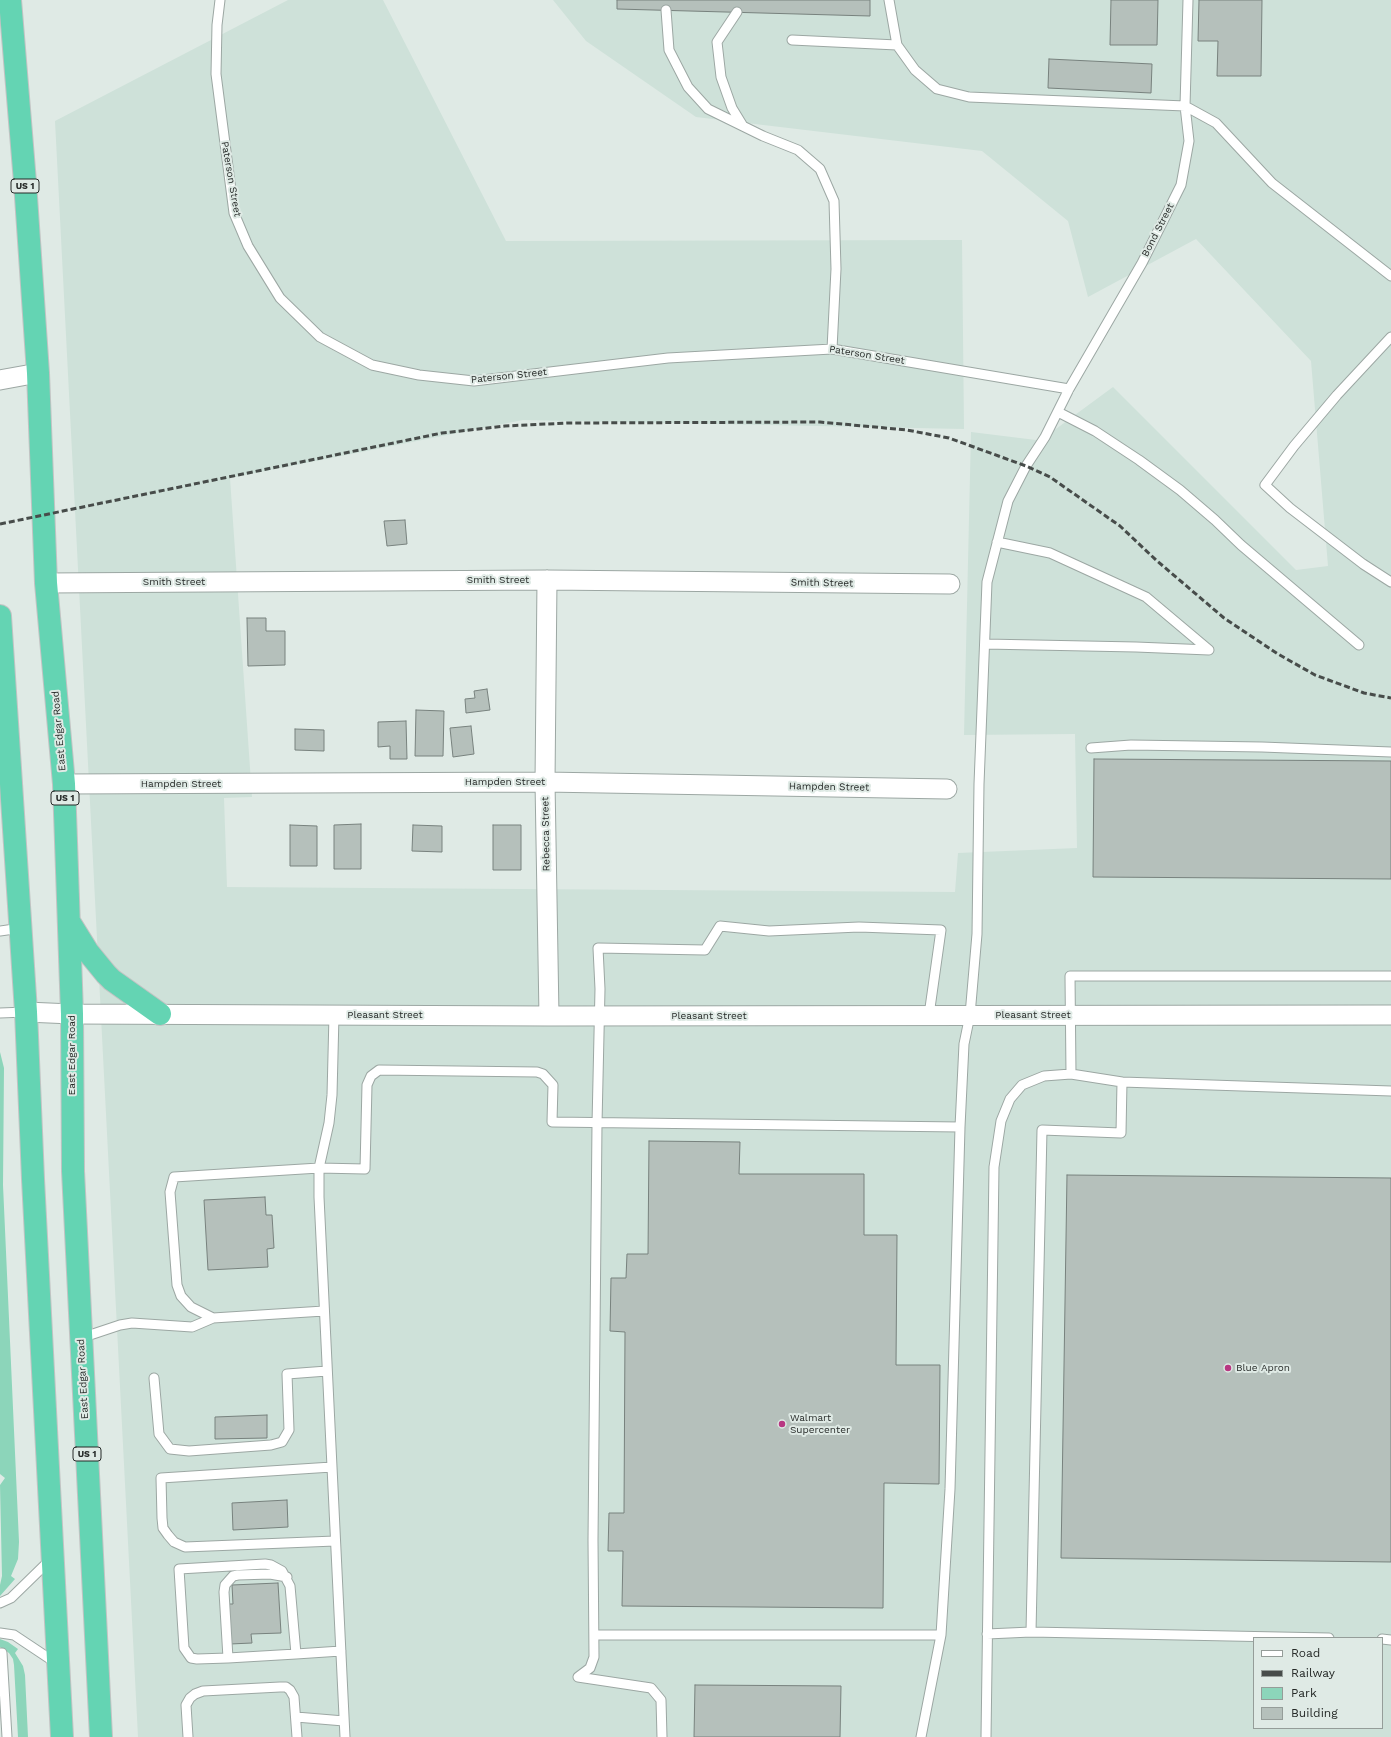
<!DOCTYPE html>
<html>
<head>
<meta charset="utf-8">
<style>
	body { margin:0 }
	#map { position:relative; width:1391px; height:1737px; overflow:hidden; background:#dfeae5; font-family:"Work Sans",sans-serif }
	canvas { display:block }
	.legend { position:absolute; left:1253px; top:1637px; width:130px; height:92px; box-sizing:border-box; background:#dfeae5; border:1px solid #959d99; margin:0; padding:5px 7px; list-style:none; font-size:12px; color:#262a28 }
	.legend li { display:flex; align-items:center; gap:8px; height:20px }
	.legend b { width:20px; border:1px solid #959d99 }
</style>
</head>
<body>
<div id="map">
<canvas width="1391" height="1737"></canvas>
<ul class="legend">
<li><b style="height:5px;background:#fff"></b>Road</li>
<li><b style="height:5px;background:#474c4a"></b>Railway</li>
<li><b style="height:11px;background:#8cd5ba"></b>Park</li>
<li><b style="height:11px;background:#b5c0bb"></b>Building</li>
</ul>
</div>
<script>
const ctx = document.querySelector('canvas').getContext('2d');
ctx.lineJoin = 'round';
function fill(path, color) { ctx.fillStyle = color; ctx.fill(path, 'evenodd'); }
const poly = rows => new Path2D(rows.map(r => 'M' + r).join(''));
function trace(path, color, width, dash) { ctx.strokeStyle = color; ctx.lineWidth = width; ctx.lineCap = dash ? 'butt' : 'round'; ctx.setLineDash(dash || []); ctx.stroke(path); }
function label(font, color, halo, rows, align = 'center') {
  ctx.font = font + ' "Work Sans",sans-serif'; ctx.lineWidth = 4; ctx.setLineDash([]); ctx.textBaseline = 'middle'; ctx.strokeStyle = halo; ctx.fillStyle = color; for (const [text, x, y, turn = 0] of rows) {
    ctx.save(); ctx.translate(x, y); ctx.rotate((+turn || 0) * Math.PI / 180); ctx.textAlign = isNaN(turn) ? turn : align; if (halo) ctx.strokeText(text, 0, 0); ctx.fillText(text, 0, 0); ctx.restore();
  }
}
fill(poly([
	[288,0,383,0,506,241,962,240,964,429,523,420,230,478,252,797,224,798,227,887,955,892,958,853,1077,848,1075,734,964,735,971,432,1036,440,1045,437,1113,387,1296,570,1328,566,1311,361,1196,239,1088,297,1068,221,982,151,696,117,586,41,553,0,1391,0,1391,1737,138,1737,55,121],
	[1254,1638,1382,1638,1382,1728,1254,1728]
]), '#cee1d9');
fill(poly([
	[0,1052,4,1068,3,1185,19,1542,18,1559,11,1576,15,1579,0,1596,0,1585,2,1576,0,1485,5,1478,0,1474],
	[0,1639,8,1642,18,1649,15,1653,23,1666,25,1675,28,1737,18,1737,14,1665,13,1659,9,1653,0,1647]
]), '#8cd5ba');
const building = poly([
	[617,0,870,0,870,16,617,9,617,0],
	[1111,0,1158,0,1157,45,1110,45,1111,0],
	[1199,0,1262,0,1261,76,1217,76,1218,41,1198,41,1199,0],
	[1049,59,1152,64,1151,93,1048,88,1049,59],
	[405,520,407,544,387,546,384,521,405,520],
	[247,618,266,618,266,631,285,631,285,665,248,666,247,618],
	[487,689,490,710,466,713,465,699,475,698,474,691,487,689],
	[416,710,444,711,443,756,415,756,416,710],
	[406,721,407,759,390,759,390,746,378,747,378,722,406,721],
	[471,726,474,754,453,757,450,728,471,726],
	[295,729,324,730,324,751,295,750,295,729],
	[1094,759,1391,761,1391,879,1093,877,1094,759],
	[361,824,361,869,334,869,334,825,361,824],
	[290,825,317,826,317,866,290,866,290,825],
	[413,825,442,826,442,852,412,851,413,825],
	[493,825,521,825,521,870,493,870,493,825],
	[649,1141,740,1142,739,1174,864,1174,864,1235,897,1235,896,1365,940,1365,939,1484,884,1483,883,1608,622,1606,623,1551,608,1551,609,1513,624,1513,625,1332,610,1331,611,1278,626,1278,627,1254,648,1254,649,1141],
	[1067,1175,1391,1178,1391,1562,1061,1558,1067,1175],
	[265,1197,266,1215,272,1215,274,1248,267,1249,268,1267,208,1270,204,1200,265,1197],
	[267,1415,267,1438,215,1439,215,1417,267,1415],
	[287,1500,288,1527,233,1530,232,1503,287,1500],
	[278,1583,281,1633,251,1634,252,1643,230,1644,229,1604,233,1604,232,1585,278,1583],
	[695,1685,841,1686,840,1737,694,1737,695,1685]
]);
fill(building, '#b5c0bb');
trace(building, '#78827e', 1);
const service = poly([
	[220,0,217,25,216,74,234,213,248,246,280,298,320,337,372,365,419,375,474,381,668,358,832,349,1069,389],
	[889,0,897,45,915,70,937,89,969,97,1185,106,1216,123,1272,183,1391,276],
	[666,10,669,50,688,87,708,109,763,136,798,150,820,169,834,201,836,269,832,349],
	[737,12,717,42,721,77,732,108,743,126],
	[792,40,897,45],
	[1391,337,1337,395,1294,446,1265,485,1290,508,1363,564,1391,582],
	[1058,412,1095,431,1139,460,1180,490,1215,520,1241,545,1359,645],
	[985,644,1136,647,1209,650,1146,597,1050,553,997,542],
	[1091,748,1131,745,1262,747,1391,752],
	[0,931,21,928],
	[0,1013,26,1012],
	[334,1015,332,1095,329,1123,319,1168,319,1197,345,1737],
	[1122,1082,1071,1074,1070,976,1391,976],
	[213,1318,191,1307,181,1296,177,1285,170,1192,174,1177,319,1168,365,1169,367,1085,371,1076,379,1070,537,1072,543,1074,553,1085,552,1122,960,1127,964,1044,970,1015,977,934,979,784,987,582,1008,501,1026,466,1045,437,1069,389,1142,263,1181,185,1189,141,1185,106,1188,0],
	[81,1338,120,1325,132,1323,192,1327,213,1318,324,1311],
	[154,1378,159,1434,170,1449,189,1451,271,1445,282,1442,289,1430,287,1374,327,1371],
	[332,1467,161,1478,162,1518,163,1528,168,1535,174,1542,185,1547,335,1541],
	[0,1603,11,1598,50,1560],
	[0,1633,14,1635,56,1663],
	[987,1634,1031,1632],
	[594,1635,941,1635],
	[1329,1638,1031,1632,1042,1130,1121,1133,1122,1082,1391,1091],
	[1382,1639,1391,1640],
	[0,1653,2,1653,7,1737],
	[296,1654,290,1586,282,1571,271,1565,265,1564,179,1569,184,1648,191,1658,197,1659,228,1658,296,1654,341,1651],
	[228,1658,224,1592,225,1585,233,1576,238,1575,270,1574,287,1577],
	[578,1677,590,1668,594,1657,593,1540,597,1124,600,989,598,948,705,950,720,926,769,931,859,927,941,930,929,1015],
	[578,1677,651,1688,661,1700,662,1737],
	[296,1717,344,1721],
	[188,1737,186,1705,190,1698,195,1694,203,1691,280,1687,286,1687,290,1690,294,1697,297,1737],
	[921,1737,941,1635,950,1489,960,1127],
	[986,1737,994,1167,1001,1121,1010,1099,1022,1085,1044,1076,1071,1074]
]);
const minor = poly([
	[0,380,38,373],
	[547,580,545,782,549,1016],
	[46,583,547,580,950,584],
	[64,784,545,782,947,789],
	[26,1012,72,1014,549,1016,1391,1015]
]);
const trunk = poly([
	[10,0,25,182,38,373,46,583,64,784,72,1014,73,1171,101,1737],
	[0,616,26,1012,33,1179,62,1737],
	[70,923,88,952,106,974,112,980,160,1014]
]);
trace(service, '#9ca7a3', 11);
trace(minor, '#9ca7a3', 21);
trace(trunk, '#c2c3c3', 24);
trace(service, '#fff', 9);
trace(minor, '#fff', 19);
trace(trunk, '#64d4b3', 22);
trace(poly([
	[0,524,442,433,505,426,568,423,820,422,907,430,949,438,1026,466,1050,477,1120,526,1156,560,1224,618,1278,654,1315,675,1364,693,1391,698]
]), '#474c4a', 3, [6, 3]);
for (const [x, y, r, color] of [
	[1228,1368,4,"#b83782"],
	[782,1424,4,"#b83782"]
]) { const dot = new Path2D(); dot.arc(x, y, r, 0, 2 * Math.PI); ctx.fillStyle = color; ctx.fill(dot); trace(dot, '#dfeae5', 1.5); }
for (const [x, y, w] of [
	[25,186,28],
	[65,798,28],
	[87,1454,28]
]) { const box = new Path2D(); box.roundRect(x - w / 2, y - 7, w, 14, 3); ctx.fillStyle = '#dfeae5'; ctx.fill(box); trace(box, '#262a28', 1); }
label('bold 9px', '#262a28', null, [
	["US 1",25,186],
	["US 1",65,798],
	["US 1",87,1454]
]);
label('10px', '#262a28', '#dfeae5', [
	["Paterson Street",231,179,80],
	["Bond Street",1158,230,-63],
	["Paterson Street",867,355,9],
	["Paterson Street",509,376,-6],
	["Smith Street",498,580],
	["Smith Street",174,582],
	["Smith Street",822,583,1],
	["East Edgar Road",59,731,-95],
	["Hampden Street",505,782],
	["Hampden Street",181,784],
	["Hampden Street",829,787,1],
	["Rebecca Street",546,834,-91],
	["Pleasant Street",385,1015],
	["Pleasant Street",1033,1015],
	["Pleasant Street",709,1016],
	["East Edgar Road",72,1055,-90],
	["East Edgar Road",83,1379,-93]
]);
label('10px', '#262a28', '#dfeae5', [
	["Blue Apron",1236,1368],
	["Walmart",790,1418],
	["Supercenter",790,1430]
], 'left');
</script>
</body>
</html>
